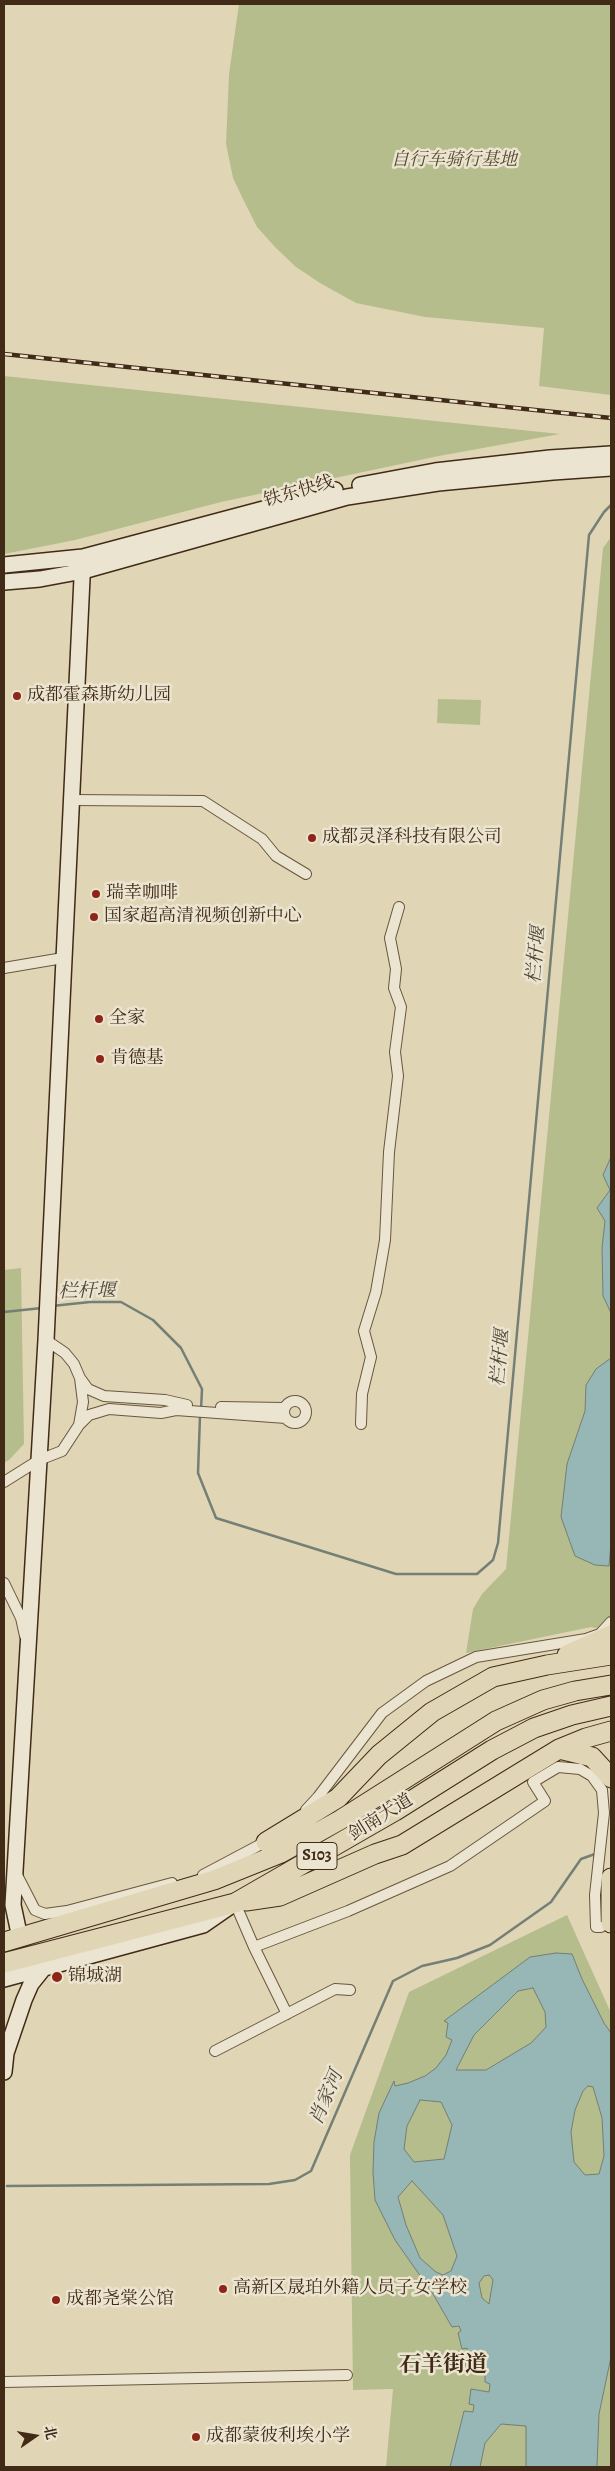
<!DOCTYPE html>
<html>
<head>
<meta charset="utf-8">
<style>
	body { margin:0 }
	#map { position:relative; width:615px; height:2471px; overflow:hidden; background:#e0d6b6; font-family:Alegreya,"Noto Serif SC",serif }
	canvas { display:block }
	.frame { position:absolute; inset:0; border:5px solid #412b16; pointer-events:none }
	.north { position:absolute; left:10px; top:2411px; width:50px; height:50px; -webkit-text-stroke:4px #ebe4d0; paint-order:stroke; rotate:77deg; font-size:14px; font-weight:700; line-height:20px; text-align:center; color:#412b16 }
	.north::after { content:''; display:block; margin:auto; width:18px; height:22px; background:#412b16; clip-path:polygon(50% 0,100% 100%,50% 72%,0 100%) }
</style>
</head>
<body>
<div id="map">
<canvas width="615" height="2471"></canvas>
<div class="frame"></div>
<div class="north">北</div>
</div>
<script>
const ctx = document.querySelector('canvas').getContext('2d');
ctx.lineJoin = 'round';
function fill(path, color) { ctx.fillStyle = color; ctx.fill(path, 'evenodd'); }
const poly = rows => new Path2D(rows.map(r => 'M' + r).join(''));
function trace(path, color, width, dash) { ctx.strokeStyle = color; ctx.lineWidth = width; ctx.lineCap = dash ? 'butt' : 'round'; ctx.setLineDash(dash || []); ctx.stroke(path); }
function label(font, color, halo, rows, align = 'center') {
  ctx.font = font + ' Alegreya,"Noto Serif SC",serif'; ctx.lineWidth = 5; ctx.setLineDash([]); ctx.textBaseline = 'middle'; ctx.strokeStyle = halo; ctx.fillStyle = color; for (const [text, x, y, turn = 0] of rows) {
    ctx.save(); ctx.translate(x, y); ctx.rotate((+turn || 0) * Math.PI / 180); ctx.textAlign = isNaN(turn) ? turn : align; if (halo) ctx.strokeText(text, 0, 0); ctx.fillText(text, 0, 0); ctx.restore();
  }
}
fill(poly([
	[239,4,611,4,611,395,539,386,544,328,425,317,356,303,320,283,296,267,276,248,257,227,244,201,233,178,226,144,229,74],
	[4,376,560,434,439,456,221,502,75,540,4,554],
	[611,537,611,1631,591,1627,466,1653,473,1609,482,1594,506,1569,603,548],
	[438,699,481,700,480,725,437,723],
	[21,1268,24,1444,9,1460,4,1463,4,1270],
	[567,1915,611,2013,611,2467,386,2467,393,2389,353,2390,350,2155,409,1992]
]), '#b5bd8c');
const water = poly([
	[611,1157,610,1213,611,1313,603,1296,602,1248,605,1221,597,1208,610,1190,603,1175,611,1157],
	[611,1358,611,1543,609,1566,595,1565,575,1556,561,1517,567,1464,585,1411,586,1385,596,1369,611,1358],
	[556,1953,572,1954,582,1979,604,2023,611,2033,611,2357,599,2414,597,2467,526,2467,526,2426,501,2424,485,2443,480,2467,450,2467,464,2411,473,2412,474,2405,469,2404,471,2389,489,2392,490,2384,485,2382,485,2371,467,2369,463,2354,467,2354,467,2348,462,2349,458,2333,461,2331,459,2326,452,2327,433,2294,395,2240,375,2200,373,2172,374,2142,379,2113,394,2081,395,2086,408,2083,425,2076,436,2068,446,2055,452,2040,446,2037,448,2023,444,2021,530,1957,556,1953],
	[533,1988,545,2012,546,2027,531,2043,486,2070,456,2070,474,2035,518,1991,533,1988],
	[588,2086,593,2087,602,2118,604,2156,599,2174,585,2175,574,2162,571,2132,575,2110,583,2091,588,2086],
	[420,2100,441,2102,452,2125,444,2159,414,2162,404,2149,407,2126,420,2100],
	[412,2181,443,2215,457,2256,451,2271,443,2275,436,2272,420,2258,406,2225,398,2197,412,2181],
	[489,2275,493,2280,489,2304,482,2298,479,2283,484,2276,489,2275]
]);
fill(water, '#96b7b5');
trace(water, '#747f75', 1);
trace(poly([
	[52,1306,90,1302,121,1302,153,1320,181,1348,202,1389,201,1410],
	[4,1312,42,1308],
	[200,1416,198,1473,216,1518,396,1574,477,1574,493,1560,498,1543,589,535,604,512,611,505],
	[7,2186,269,2184,295,2180,311,2171,393,1981,422,1966,457,1958,490,1945,551,1902,581,1859,595,1854]
]), '#747f75', 2.5);
const street = poly([
	[71,800,203,801,262,839,276,856,306,874],
	[4,968,63,958],
	[80,1378,88,1389,104,1396,165,1400,187,1405],
	'284 1412a11 11 0 1 1 22 0a11 11 0 1 1-22 0Z',
	[221,1407,285,1408],
	[361,1424,362,1394,371,1357,364,1331,376,1292,385,1240,389,1152,398,1076,395,1052,401,1007,394,988,396,969,390,938,399,907],
	[79,1425,89,1415,109,1409,161,1413,176,1410,286,1418],
	[4,1482,39,1460,62,1451,79,1425,83,1402,80,1378,74,1364,65,1353,46,1340],
	[4,1583,21,1618,25,1636],
	[306,1810,318,1797,382,1713,426,1681,476,1657,586,1639,600,1634,611,1622],
	[16,1873,35,1910,45,1914,67,1911,172,1883],
	[203,1875,269,1840],
	[235,1903,254,1947,287,2014],
	[254,1947,348,1911,450,1866,545,1801,533,1782,558,1767,580,1769,592,1776,602,1790,604,1813,595,1895,596,1927,601,1927],
	[215,2051,335,1989,350,1990],
	[4,2382,347,2375]
]);
const secondary = poly([
	[360,485,435,471,550,458,611,454],
	[4,565,83,557,335,490],
	[4,582,40,579,83,571,347,497,438,483,553,472,611,468],
	[20,1938,13,1905,46,1340,83,557],
	[4,1979,203,1925,229,1907],
	[4,2072,6,2053,24,2000,31,1984,43,1969]
]);
const highway = poly([
	[567,1655,611,1635],
	[559,1749,592,1757,611,1778],
	[266,1842,338,1798,379,1755,432,1712,493,1677,547,1665,611,1655],
	[611,1878,611,1923],
	[246,1901,280,1896,375,1854,402,1845,559,1749,586,1738,611,1731],
	[4,1942,214,1880,281,1853,340,1820,496,1721,543,1700,575,1691,611,1685],
	[4,1963,235,1903,395,1811,492,1750,534,1728,572,1715,611,1706]
]);
trace(street, '#69563e', 12);
trace(secondary, '#412b16', 18);
trace(highway, '#412b16', 21);
trace(street, '#ebe4d0', 10);
trace(secondary, '#ebe4d0', 15);
trace(highway, '#e0d6b6', 19);
const rail = poly([
	[4,354,611,418]
]);
trace(rail, '#412b16', 4.5);
trace(rail, '#ebe4d0', 2.5, [8]);
for (const [x, y, r, color] of [
	[17,696,5,"#8f2418"],
	[312,838,5,"#8f2418"],
	[96,894,5,"#8f2418"],
	[94,917,5,"#8f2418"],
	[99,1019,5,"#8f2418"],
	[100,1059,5,"#8f2418"],
	[57,1977,6,"#8f2418"],
	[223,2289,5,"#8f2418"],
	[56,2300,5,"#8f2418"],
	[196,2437,5,"#8f2418"]
]) { const dot = new Path2D(); dot.arc(x, y, r, 0, 2 * Math.PI); ctx.fillStyle = color; ctx.fill(dot); trace(dot, '#ebe4d0', 2); }
for (const [x, y, w] of [
	[317,1856,40]
]) { const box = new Path2D(); box.roundRect(x - w / 2, y - 13.5, w, 27, 4); ctx.fillStyle = '#ebe4d0'; ctx.fill(box); trace(box, '#412b16', 1); }
label('bold 16px', '#412b16', null, [
	["S103",317,1856]
]);
label('italic 18px', '#58482e', '#ebe4d0', [
	["自行车骑行基地",454,161]
]);
label('18px', '#412b16', '#ebe4d0', [
	["铁东快线",299,492,-16],
	["剑南大道",381,1818,-32]
]);
label('18px', '#412b16', '#ebe4d0', [
	["成都霍森斯幼儿园",27,696],
	["成都灵泽科技有限公司",322,838],
	["瑞幸咖啡",106,894],
	["国家超高清视频创新中心",104,917],
	["全家",109,1019],
	["肯德基",110,1059],
	["锦城湖",68,1977],
	["高新区晟珀外籍人员子女学校",233,2289],
	["成都尧棠公馆",66,2300],
	["成都蒙彼利埃小学",206,2437]
], 'left');
label('italic 19px', '#524736', '#ebe4d0', [
	["栏杆堰",537,955,-85],
	["栏杆堰",87,1292,-1],
	["栏杆堰",501,1358,-85],
	["肖家河",327,2098,-67]
]);
label('bold 22px', '#412b16', '#ebe4d0', [
	["石羊街道",443,2366]
]);
</script>
</body>
</html>
